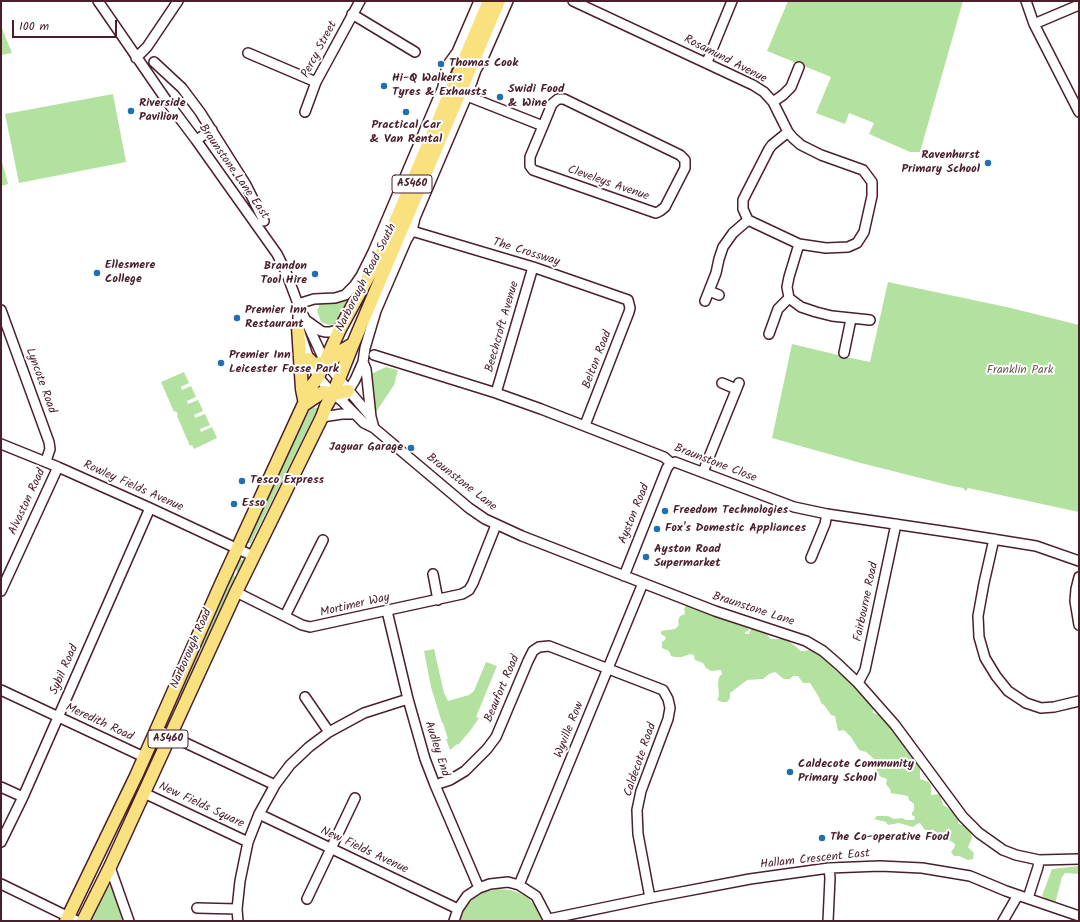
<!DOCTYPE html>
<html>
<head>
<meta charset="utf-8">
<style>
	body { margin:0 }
	#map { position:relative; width:1080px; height:922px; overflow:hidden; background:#fff; font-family:Kalam,sans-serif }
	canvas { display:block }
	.frame { position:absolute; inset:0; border:2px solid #4a1f2b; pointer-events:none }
	.scale { position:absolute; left:12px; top:20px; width:105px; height:18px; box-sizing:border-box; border:2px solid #4a1f2b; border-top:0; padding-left:5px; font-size:12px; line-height:14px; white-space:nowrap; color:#4a1f2b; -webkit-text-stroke:3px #fff; paint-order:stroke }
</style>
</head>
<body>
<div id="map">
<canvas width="1080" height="922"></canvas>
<div class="frame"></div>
<div class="scale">100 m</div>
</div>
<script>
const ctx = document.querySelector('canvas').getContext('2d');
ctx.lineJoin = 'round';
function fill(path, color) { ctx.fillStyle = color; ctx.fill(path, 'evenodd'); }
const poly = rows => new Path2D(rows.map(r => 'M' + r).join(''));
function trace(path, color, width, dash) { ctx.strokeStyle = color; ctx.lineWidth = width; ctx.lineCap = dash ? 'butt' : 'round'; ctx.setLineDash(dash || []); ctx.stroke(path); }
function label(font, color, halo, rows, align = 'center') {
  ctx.font = font + ' Kalam,sans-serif'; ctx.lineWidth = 4; ctx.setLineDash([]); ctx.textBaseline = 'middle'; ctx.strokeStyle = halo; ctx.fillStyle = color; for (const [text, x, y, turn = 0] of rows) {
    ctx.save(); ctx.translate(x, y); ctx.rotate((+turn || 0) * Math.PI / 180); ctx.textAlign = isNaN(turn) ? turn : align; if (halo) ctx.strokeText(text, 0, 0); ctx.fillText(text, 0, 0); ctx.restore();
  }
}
fill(poly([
	[788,1,963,1,920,152,910,152,869,134,874,123,849,113,845,124,816,113,831,77,767,51],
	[1,26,12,53,1,55],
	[113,94,126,162,19,183,5,114],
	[1,158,8,184,1,186],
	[888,282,1011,308,1079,325,1079,512,968,488,966,491,963,488,952,486,857,462,772,438,792,344,838,355,842,359,846,357,870,362],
	[352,296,336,323,329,325,321,322,317,310,319,307,318,303,346,301],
	[386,367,398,370,394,385,376,412,371,374],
	[184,372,189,383,181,387,182,390,191,386,196,397,187,401,188,404,198,400,203,411,194,415,195,418,205,414,210,425,200,429,201,432,212,427,217,438,194,449,192,445,190,446,177,416,178,415,176,411,174,412,161,382],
	[311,407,318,408,251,543,248,543,247,541],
	[239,559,243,560,244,564,239,575,235,567],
	[233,572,236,580,200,652,171,721,167,721,167,720],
	[690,603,692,605,694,608,697,608,701,611,714,616,734,621,736,623,746,627,749,629,748,631,745,632,745,634,749,634,751,629,755,627,765,630,770,639,785,639,794,645,801,651,806,651,813,648,832,665,836,671,850,681,854,683,873,706,873,713,881,715,887,723,893,727,904,741,905,749,910,753,920,768,920,779,929,782,931,786,931,795,940,794,943,805,956,813,959,817,958,823,961,825,965,825,970,829,972,838,968,847,974,853,973,859,968,860,959,856,954,856,951,852,954,848,955,844,951,841,947,840,947,837,949,834,945,832,939,834,932,829,931,831,925,830,920,823,917,824,913,827,899,823,888,825,886,822,874,819,877,816,888,816,894,819,902,818,906,820,914,820,915,817,912,815,912,813,914,810,914,804,909,800,908,796,891,793,890,789,886,784,887,779,881,777,876,772,878,764,872,757,866,752,859,750,851,737,844,730,838,731,835,716,831,715,824,705,821,703,819,697,810,683,803,683,798,676,793,676,790,679,784,679,775,672,769,674,763,679,747,680,730,693,730,698,727,702,722,702,717,700,719,696,718,684,719,677,722,674,721,670,711,671,706,668,703,663,695,660,694,655,690,654,682,657,675,657,671,656,669,651,662,648,662,642,665,640,666,637,661,634,661,631,675,629,679,625,678,621,680,616,685,614,684,608],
	[434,649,444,693,448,701,469,695,474,691,486,662,497,666,476,717,479,718,470,731,458,745,457,744,450,750,446,739,448,739,443,723,442,723,431,687,424,651],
	[1079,866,1079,874,1065,873,1062,877,1055,904,1042,896,1052,869],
	[113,885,124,921,91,921,108,886],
	[497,889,510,890,517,892,528,898,537,908,542,921,460,921,464,910,473,899,484,892]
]), '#b3e1a0');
const minor = poly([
	[98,1,169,104,196,140,277,254,286,272,298,304,325,362,371,417,374,428],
	[573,1,753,85,764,92,773,102,788,132,793,138,801,145,821,155,863,170,872,182,872,196,864,232,857,243,848,247,826,248,799,244,748,220],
	[1026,1,1034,24,1079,112],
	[352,14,415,52],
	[1034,24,1079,5],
	[248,53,316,82],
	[136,58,147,47,178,1],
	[154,62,182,88,200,112,246,185,264,221],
	[707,62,732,1],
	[467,96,543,126,530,157,530,166,533,170,653,212,656,213,660,211,665,207,685,168,685,160,680,155,564,99,558,99,552,104,543,126],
	[773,102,783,95,791,87,799,67],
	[305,112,316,82,360,1],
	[196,140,212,130],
	[412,231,533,267,628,300,630,308,629,312,585,425],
	[799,244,789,277,787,287,789,298,801,307,816,312,832,316,870,320],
	[709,291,719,295],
	[705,301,716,273,719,259,723,247,733,233,748,220,743,209,743,200,746,194,769,149,772,145,788,132],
	[298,304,298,327,309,359,318,377,333,394,342,401,364,423,374,428,469,508,485,519,522,536,715,611,806,641,823,651,838,664,858,683,895,725,963,817,979,833,1003,850,1016,855,1039,860,1079,859],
	[298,304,314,299,335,298,345,295,354,286,361,276,373,252,443,87,445,73,449,63,457,52,479,1],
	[1,310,49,442,50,449,46,461],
	[307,321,321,331,325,332,330,332,340,329],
	[769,334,778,309,789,298],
	[844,353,851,319],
	[374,355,496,393,541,409,664,457,671,463,675,462,794,507,827,514,955,533,1036,546,1079,561],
	[363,362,366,369,371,417],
	[722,383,736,389],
	[496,393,533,267],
	[345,396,355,380,363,362,365,348,376,311,407,239,412,231,415,218,467,96,476,70,484,56,508,1],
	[322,417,342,414,354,414],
	[1,444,58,467,150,508,253,556],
	[703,472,739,383],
	[994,539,984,583,978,616,979,637,985,658,996,676,1008,691,1026,703,1041,708,1054,707,1079,701],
	[811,558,825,524,827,514],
	[433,574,438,600],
	[624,576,667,468,671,463],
	[1079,577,1076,589,1075,601,1079,625],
	[1,591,58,467],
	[236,592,302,625,310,627,462,594,469,590,473,583,496,525],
	[387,611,408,699,425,759,435,785,479,888],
	[285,616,323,540],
	[858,683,865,670,896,524],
	[1,690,144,757],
	[305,697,329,732],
	[156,729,275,785],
	[435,785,450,780,465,771,487,749,496,737,528,661,533,651,539,647,549,646,663,690,668,699,670,708,668,719,641,791,637,810,638,834,650,898],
	[1,787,23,797],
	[144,793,248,842],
	[259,814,458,909],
	[1,842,23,797,150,508],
	[110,867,129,921],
	[1,884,77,921],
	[519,885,643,583],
	[1028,898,1038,867,1039,860],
	[307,899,355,798],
	[197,908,237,909],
	[549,919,650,898,750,879,829,868,880,866,922,868,970,876,1006,891,1079,916],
	[238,921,237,909,240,881,248,842,259,814,275,785,290,765,309,747,329,732,364,713,408,699],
	[454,921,458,909,467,896,479,888,490,884,508,882,519,885,536,896,549,921],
	[828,921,830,878,829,868],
	[1003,921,1018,895]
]);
const major = poly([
	[298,327,302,389,305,404],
	[309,359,313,363,316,364,325,362,334,358,341,351,353,344],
	[305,404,323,392,333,394,348,391],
	[66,921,136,776,221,584,313,384,318,377,340,329,384,248,489,1],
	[83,921,110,867,236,592,322,417,326,406,333,394,353,344,499,1]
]);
trace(minor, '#4a1f2b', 12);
trace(major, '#4a1f2b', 15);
trace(minor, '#fff', 9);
trace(major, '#fae180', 12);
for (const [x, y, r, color] of [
	[441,64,4,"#1f6fb2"],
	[384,86,4,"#1f6fb2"],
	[500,97,4,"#1f6fb2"],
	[131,111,4,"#1f6fb2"],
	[406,112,4,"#1f6fb2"],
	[988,163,4,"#1f6fb2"],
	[97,273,4,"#1f6fb2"],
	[315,274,4,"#1f6fb2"],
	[237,318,4,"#1f6fb2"],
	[221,363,4,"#1f6fb2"],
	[411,448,4,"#1f6fb2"],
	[242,481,4,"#1f6fb2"],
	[234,504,4,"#1f6fb2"],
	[665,511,4,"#1f6fb2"],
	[657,529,4,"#1f6fb2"],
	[646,557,4,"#1f6fb2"],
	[790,772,4,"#1f6fb2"],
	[822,838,4,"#1f6fb2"]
]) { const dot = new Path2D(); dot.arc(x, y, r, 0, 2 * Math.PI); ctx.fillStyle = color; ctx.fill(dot); trace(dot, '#fff', 1.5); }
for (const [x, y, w] of [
	[412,184,40],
	[168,739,40]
]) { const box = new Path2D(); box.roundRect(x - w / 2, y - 9, w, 18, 3); ctx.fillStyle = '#fff'; ctx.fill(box); trace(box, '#4a1f2b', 1); }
label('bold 11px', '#4a1f2b', null, [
	["A5460",412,184],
	["A5460",168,739]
]);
label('12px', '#4a1f2b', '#fff', [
	["Percy Street",320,50,-62],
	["Rosamund Avenue",725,60,27],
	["Braunstone Lane East",233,172,55],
	["Cleveleys Avenue",608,184,19],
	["The Crossway",526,253,17],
	["Narborough Road South",367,278,-63],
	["Beechcroft Avenue",503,327,-74],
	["Belton Road",598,360,-69],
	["Lyncote Road",40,381,70],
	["Braunstone Close",715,464,21],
	["Braunstone Lane",461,483,38],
	["Rowley Fields Avenue",133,487,24],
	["Alvaston Road",28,502,-65],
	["Ayston Road",635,514,-68],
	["Fairbourne Road",867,602,-78],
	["Mortimer Way",355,606,-13],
	["Braunstone Lane",753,610,18],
	["Narborough Road",192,649,-66],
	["Sybil Road",65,670,-66],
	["Beaufort Road",503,689,-67],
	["Meredith Road",99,723,25],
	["Wyville Row",570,730,-68],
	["Audley End",436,749,72],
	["Caldecote Road",641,760,-71],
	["New Fields Square",201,806,25],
	["New Fields Avenue",364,851,25],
	["Hallam Crescent East",815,860,-6]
]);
label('bold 12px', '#4a1f2b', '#fff', [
	["Thomas Cook",449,64],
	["Hi-Q Walkers",392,79],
	["Tyres & Exhausts",392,93],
	["Swidi Food",508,90],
	["& Wine",508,104],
	["Riverside",139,104],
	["Pavilion",139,118],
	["Practical Car",406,126,"center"],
	["& Van Rental",406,140,"center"],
	["Ravenhurst",980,156,"right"],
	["Primary School",980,170,"right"],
	["Ellesmere",105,266],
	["College",105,280],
	["Brandon",307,267,"right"],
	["Tool Hire",307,281,"right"],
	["Premier Inn",245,311],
	["Restaurant",245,325],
	["Premier Inn",229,356],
	["Leicester Fosse Park",229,370],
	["Jaguar Garage",403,448,"right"],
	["Tesco Express",250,481],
	["Esso",242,504],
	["Freedom Technologies",673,511],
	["Fox's Domestic Appliances",665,529],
	["Ayston Road",654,550],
	["Supermarket",654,564],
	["Caldecote Community",798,765],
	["Primary School",798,779],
	["The Co-operative Food",830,838]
], 'left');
label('12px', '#6a594e', '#fff', [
	["Franklin Park",1020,371]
]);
</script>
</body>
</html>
